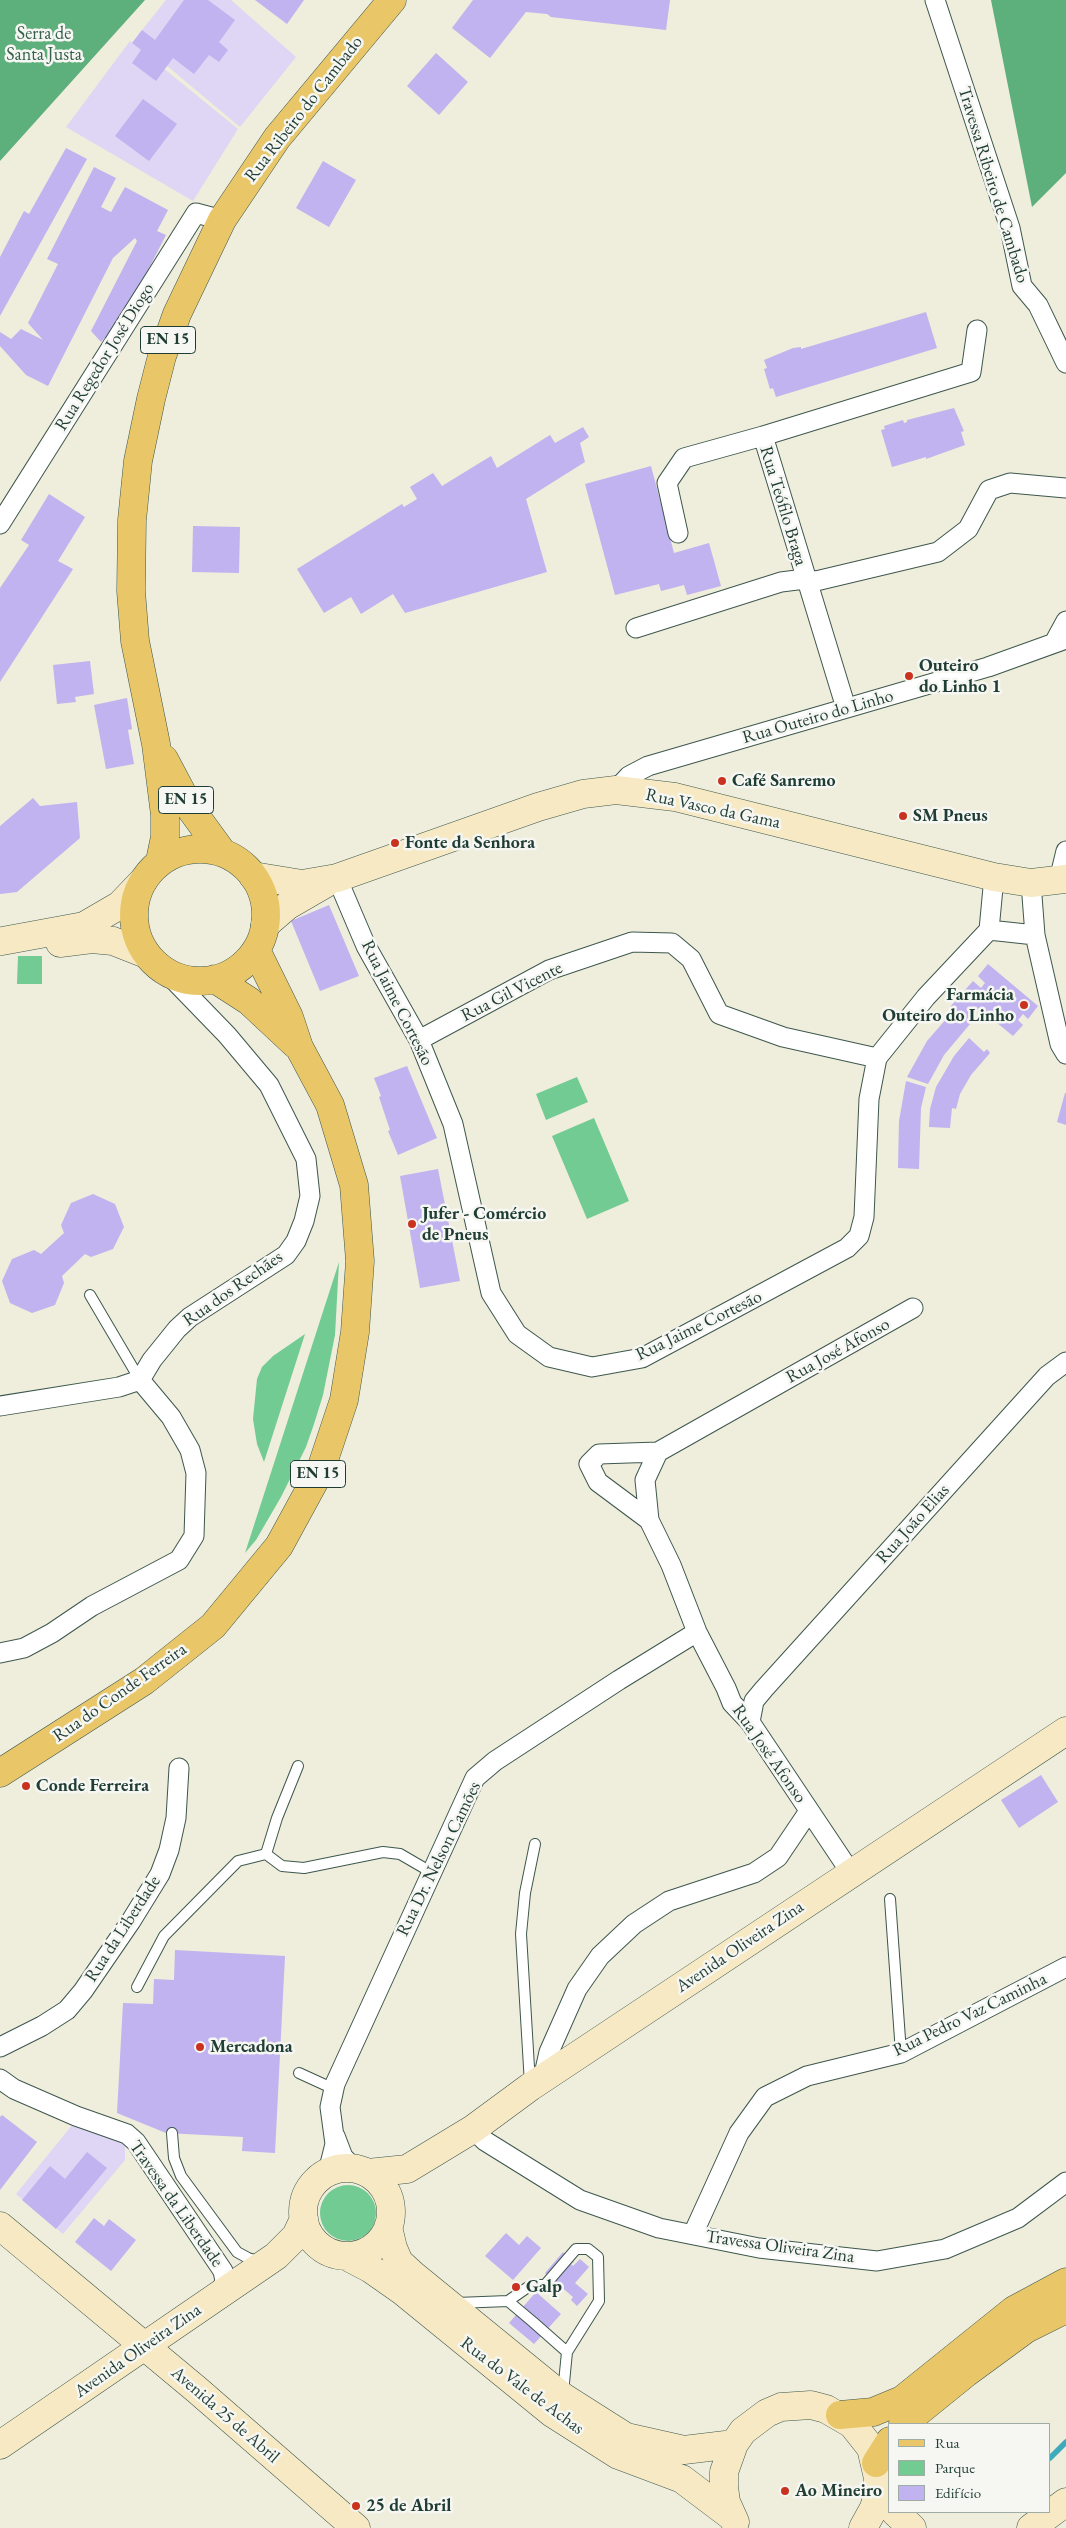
<!DOCTYPE html>
<html>
<head>
<meta charset="utf-8">
<style>
	body { margin:0 }
	#map { position:relative; width:1066px; height:2528px; overflow:hidden; background:#efeddb; font-family:"EB Garamond",serif }
	canvas { display:block }
	.legend { position:absolute; left:888px; top:2423px; width:162px; height:90px; box-sizing:border-box; background:#f6f6f2; border:1px solid #a0aca6; margin:0; padding:6px 9px; list-style:none; font-size:15px; color:#1f3d34 }
	.legend li { display:flex; align-items:center; gap:10px; height:25px }
	.legend b { width:25px; border:1px solid #a0aca6 }
</style>
</head>
<body>
<div id="map">
<canvas width="1066" height="2528"></canvas>
<ul class="legend">
<li><b style="height:6px;background:#e9c769"></b>Rua</li>
<li><b style="height:14px;background:#72cb92"></b>Parque</li>
<li><b style="height:14px;background:#c1b2f0"></b>Edifício</li>
</ul>
</div>
<script>
const ctx = document.querySelector('canvas').getContext('2d');
ctx.lineJoin = 'round';
function fill(path, color) { ctx.fillStyle = color; ctx.fill(path, 'evenodd'); }
const poly = rows => new Path2D(rows.map(r => 'M' + r).join(''));
function trace(path, color, width, dash) { ctx.strokeStyle = color; ctx.lineWidth = width; ctx.lineCap = dash ? 'butt' : 'round'; ctx.setLineDash(dash || []); ctx.stroke(path); }
function label(font, color, halo, rows, align = 'center') {
  ctx.font = font + ' "EB Garamond",serif'; ctx.lineWidth = 5; ctx.setLineDash([]); ctx.textBaseline = 'middle'; ctx.strokeStyle = halo; ctx.fillStyle = color; for (const [text, x, y, turn = 0] of rows) {
    ctx.save(); ctx.translate(x, y); ctx.rotate((+turn || 0) * Math.PI / 180); ctx.textAlign = isNaN(turn) ? turn : align; if (halo) ctx.strokeText(text, 0, 0); ctx.fillText(text, 0, 0); ctx.restore();
  }
}
fill(poly([
	[166,0,231,0,296,57,240,127,135,39],
	[130,41,238,129,193,201,66,127],
	[73,2124,125,2142,125,2160,63,2234,16,2194]
]), '#dfd5f5');
fill(poly([
	[18,956,42,956,42,984,17,984],
	[577,1077,588,1102,546,1120,536,1094],
	[594,1118,629,1201,587,1219,552,1136],
	[339,1262,335,1335,323,1395,314,1424,306,1447,281,1497,256,1540,245,1553],
	[305,1334,264,1462,257,1444,253,1419,257,1379,262,1367,273,1356],
	'320 2213a28 28 0 1 1 56 0a28 28 0 1 1-56 0Z'
]), '#72cb92');
fill(poly([
	[0,0,145,0,0,161],
	[991,0,1066,0,1066,173,1032,207]
]), '#5daf7c');
trace(poly([
	[1050,2458,1066,2442]
]), '#3eabbc', 5.5);
fill(poly([
	[184,0,208,0,235,20,219,42,228,50,219,62,209,55,194,74,173,58,156,81,132,63,141,50,132,43,142,30,155,40],
	[255,0,304,0,287,24],
	[473,0,670,0,666,30,551,17,547,14,526,12,490,58,452,28],
	[436,53,468,82,439,115,407,86],
	[143,99,177,124,149,161,115,136],
	[66,148,87,159,0,316,0,257,24,211,29,214],
	[323,161,356,180,329,227,296,208],
	[94,167,116,178,101,207,111,212,125,187,168,210,157,231,166,235,123,319,101,342,91,331,137,241,135,238,113,258,48,386,26,375,0,346,0,332,11,339,21,329,43,340,28,323,58,264,47,259],
	[926,312,937,348,776,397,773,388,770,389,764,369,767,368,764,360,793,348,801,347,801,349],
	[954,408,964,431,961,432,965,445,926,459,926,457,892,467,881,430,885,429,884,426,903,420,904,423,907,422,907,420],
	[583,427,589,437,580,443,585,462,526,499,547,572,405,613,393,594,361,614,351,597,324,613,297,569,402,504,404,507,417,499,410,487,433,473,442,486,491,456,497,468,550,435,555,443],
	[651,466,674,553,709,543,721,586,687,595,684,585,661,591,659,584,615,595,585,484],
	[49,494,85,517,58,561,73,569,0,682,0,588,29,545,21,540],
	[193,526,240,527,239,573,192,572],
	[90,661,94,694,75,697,76,702,57,704,53,665],
	[127,698,132,729,128,730,134,764,106,769,94,705],
	[33,798,40,806,77,802,80,838,17,892,0,894,0,826],
	[329,905,359,976,320,991,291,921],
	[988,964,1038,1006,1028,1019,1023,1014,1018,1020,1023,1025,1013,1036,979,1008,967,1021,970,1024,944,1055,928,1084,907,1077,927,1041,954,1010,950,1007,973,981,981,988,985,983,978,976],
	[969,1038,984,1052,987,1049,990,1053,971,1075,960,1094,956,1109,952,1108,950,1128,929,1127,930,1109,936,1087,954,1056],
	[407,1066,437,1138,398,1155,388,1131,390,1130,379,1097,381,1096,374,1078],
	[906,1081,926,1087,921,1108,919,1169,898,1168,899,1121],
	[1065,1093,1066,1093,1066,1125,1057,1122],
	[438,1169,460,1281,420,1288,400,1176],
	[93,1194,115,1204,124,1227,113,1249,91,1257,85,1254,62,1276,64,1283,55,1305,32,1313,10,1303,2,1281,12,1259,34,1250,41,1254,64,1233,61,1225,71,1203],
	[1041,1775,1058,1802,1019,1828,1001,1800],
	[175,1950,285,1956,275,2153,242,2151,243,2137,166,2133,117,2113,123,2003,153,2004,154,1979,174,1980],
	[2,2115,37,2142,0,2190,0,2117],
	[87,2152,107,2168,56,2229,22,2200,50,2166,65,2179],
	[94,2218,104,2226,109,2219,136,2240,111,2271,75,2242],
	[506,2233,519,2245,527,2236,541,2248,513,2280,485,2256],
	[563,2252,574,2262,571,2264,573,2266,580,2259,589,2267,575,2283,588,2294,577,2306,571,2300,573,2297,545,2273],
	[536,2292,561,2314,534,2344,509,2323]
]), '#c1b2f0');
const lane = poly([
	[90,1295,140,1380],
	[266,1854,277,1818,298,1766],
	[890,1899,901,2053],
	[137,1987,164,1936,238,1861,266,1854,282,1866,304,1868,383,1852,400,1854,431,1872],
	[299,2073,334,2089],
	[530,2084,521,1934,525,1893,535,1844],
	[172,2133,174,2158,181,2176,237,2252,248,2258,261,2262],
	[508,2301,531,2285,545,2285,576,2249,588,2249,598,2257,599,2301,567,2352],
	[457,2303,508,2301,533,2322,567,2352,563,2393]
]);
const street = poly([
	[935,0,1010,228,1022,286,1038,305,1066,363],
	[763,436,846,708],
	[0,524,196,213,222,220],
	[678,533,667,483,684,458,763,436,971,372,977,330],
	[636,628,781,582,805,579,816,581,938,552,968,529,989,490,1010,483,1066,488],
	[1054,643,1066,621],
	[616,790,629,776,648,766,988,667,1066,639],
	[337,878,366,946,419,1040,453,1124,491,1293,517,1334,549,1357,592,1367,642,1358,847,1248,859,1236,864,1217,869,1099,877,1058,926,997,989,930],
	[1059,880,1066,851],
	[1031,883,1035,935,1060,1044,1066,1054],
	[989,930,994,877],
	[989,930,1035,935],
	[419,1040,549,970,632,942,672,943,691,959,719,1014,783,1037,877,1058],
	[140,1380,152,1360,177,1329,190,1317,286,1255,296,1241,304,1221,310,1196,306,1159,269,1085,227,1035,165,971],
	[0,1406,119,1387,140,1380,171,1417,190,1450,196,1473,194,1536,179,1560,92,1606,52,1633,24,1648,0,1653],
	[649,1520,598,1482,589,1464,599,1454,658,1452],
	[750,1722,754,1701,764,1689,1047,1376,1066,1362],
	[851,1873,750,1722,732,1703,726,1688,697,1632,671,1565,649,1520,645,1480,658,1452,913,1308],
	[0,2047,42,2026,67,2010,83,1991,131,1921,160,1874,169,1850,176,1818,179,1768],
	[0,2079,14,2089,76,2116,127,2134,136,2142,223,2271,225,2281,220,2293],
	[543,2079,549,2052,577,1989,600,1956,634,1924,669,1901,754,1873,778,1857,809,1811],
	[473,2129,485,2141,580,2200,659,2228,759,2248,877,2261,945,2249,1018,2218,1066,2182],
	[335,2136,343,2157,354,2168],
	[325,2174,330,2164,335,2144,330,2107,335,2084,475,1778,495,1761,619,1680,697,1632],
	[693,2234,739,2133,765,2097,807,2076,901,2053,1066,1967]
]);
const secondary = poly([
	[253,876,302,884,337,878,538,807,583,794,616,790,675,797,994,877,1031,883,1066,879],
	[265,925,287,906,325,884],
	[2,941,84,926,120,905,143,881],
	[60,943,92,939,113,941,146,954],
	'303 2212a44 44 0 1 1 88 0a44 44 0 1 1-88 0Z',
	[368,2173,407,2169,473,2129,530,2087,1066,1731],
	[0,2226,196,2389,356,2528],
	[388,2227,393,2248,399,2262,412,2274,563,2397,626,2437,684,2450,734,2444],
	[348,2257,371,2269,401,2290,552,2413,618,2455,682,2479,731,2516],
	[0,2445,276,2256,296,2236,304,2219],
	[895,2512,912,2528],
	[735,2522,726,2502,724,2487,724,2472,734,2444,743,2431,767,2413,781,2407,811,2405,826,2409,852,2424,871,2448,878,2478,878,2493,874,2508,863,2528],
	[1031,2528,1066,2502]
]);
const primary = poly([
	[164,759,190,808,222,852],
	'134 915a66 66 0 1 1 132 0a66 66 0 1 1-132 0Z',
	[160,861,165,837,165,815,156,744,135,641,131,591,132,520,138,461,151,399,162,356,177,314,222,220,277,138,392,0],
	[215,979,249,1001,295,1044],
	[0,1773,144,1681,213,1626,279,1546,321,1469,344,1400,355,1332,360,1261,354,1185,330,1105,299,1047,289,1017,256,950]
]);
const highway = poly([
	[840,2415,873,2412,902,2400,1014,2310,1066,2282],
	[903,2424,966,2373,1026,2329,1066,2309],
	[876,2463,890,2441]
]);
trace(lane, '#3e574d', 12);
trace(street, '#3e574d', 21);
trace(secondary, '#3e574d', 29);
trace(primary, '#3e574d', 29);
trace(highway, '#3e574d', 29);
trace(lane, '#fff', 10);
trace(street, '#fff', 19);
trace(secondary, '#f6e9c3', 28);
trace(primary, '#e9c769', 28);
trace(highway, '#e9c769', 28);
for (const [x, y, r, color] of [
	[909,676,5,"#c8321e"],
	[722,781,5,"#c8321e"],
	[903,816,5,"#c8321e"],
	[395,843,5,"#c8321e"],
	[1024,1005,5,"#c8321e"],
	[412,1224,5,"#c8321e"],
	[26,1786,5,"#c8321e"],
	[200,2047,5,"#c8321e"],
	[516,2287,5,"#c8321e"],
	[785,2491,5,"#c8321e"],
	[356,2506,5,"#c8321e"]
]) { const dot = new Path2D(); dot.arc(x, y, r, 0, 2 * Math.PI); ctx.fillStyle = color; ctx.fill(dot); trace(dot, '#f6f6f2', 2); }
for (const [x, y, w] of [
	[168,340,55],
	[186,800,55],
	[318,1474,55]
]) { const box = new Path2D(); box.roundRect(x - w / 2, y - 13.5, w, 27, 4); ctx.fillStyle = '#f6f6f2'; ctx.fill(box); trace(box, '#1f3d34', 1); }
label('bold 16px', '#1f3d34', null, [
	["EN 15",168,340],
	["EN 15",186,800],
	["EN 15",318,1474]
]);
label('18px', '#34604c', '#f6f6f2', [
	["Serra de",44,34],
	["Santa Justa",44,55]
]);
label('18px', '#1f3d34', '#f6f6f2', [
	["Rua Ribeiro do Cambado",304,109,-52],
	["Travessa Ribeiro de Cambado",993,185,73],
	["Rua Regedor José Diogo",105,357,-58],
	["Rua Teófilo Braga",783,506,73],
	["Rua Outeiro do Linho",818,717,-16],
	["Rua Vasco da Gama",713,809,12],
	["Rua Gil Vicente",512,992,-27],
	["Rua Jaime Cortesão",397,1003,63],
	["Rua dos Rechães",233,1289,-35],
	["Rua Jaime Cortesão",699,1326,-26],
	["Rua José Afonso",838,1351,-29],
	["Rua João Elias",913,1524,-48],
	["Rua do Conde Ferreira",120,1693,-35],
	["Rua José Afonso",769,1754,55],
	["Rua Dr. Nelson Camões",439,1859,-64],
	["Rua da Liberdade",123,1929,-57],
	["Avenida Oliveira Zina",740,1947,-34],
	["Rua Pedro Vaz Caminha",970,2015,-26],
	["Travessa da Liberdade",176,2204,55],
	["Travessa Oliveira Zina",780,2247,8],
	["Avenida Oliveira Zina",138,2351,-35],
	["Rua do Vale de Achas",522,2386,37],
	["Avenida 25 de Abril",225,2415,41]
]);
label('bold 18px', '#1f3d34', '#f6f6f2', [
	["Outeiro",919,666],
	["do Linho 1",919,687],
	["Café Sanremo",732,781],
	["SM Pneus",913,816],
	["Fonte da Senhora",405,843],
	["Farmácia",1014,995,"right"],
	["Outeiro do Linho",1014,1016,"right"],
	["Jufer - Comércio",422,1214],
	["de Pneus",422,1235],
	["Conde Ferreira",36,1786],
	["Mercadona",210,2047],
	["Galp",526,2287],
	["Ao Mineiro",795,2491],
	["25 de Abril",366,2506]
], 'left');
</script>
</body>
</html>
